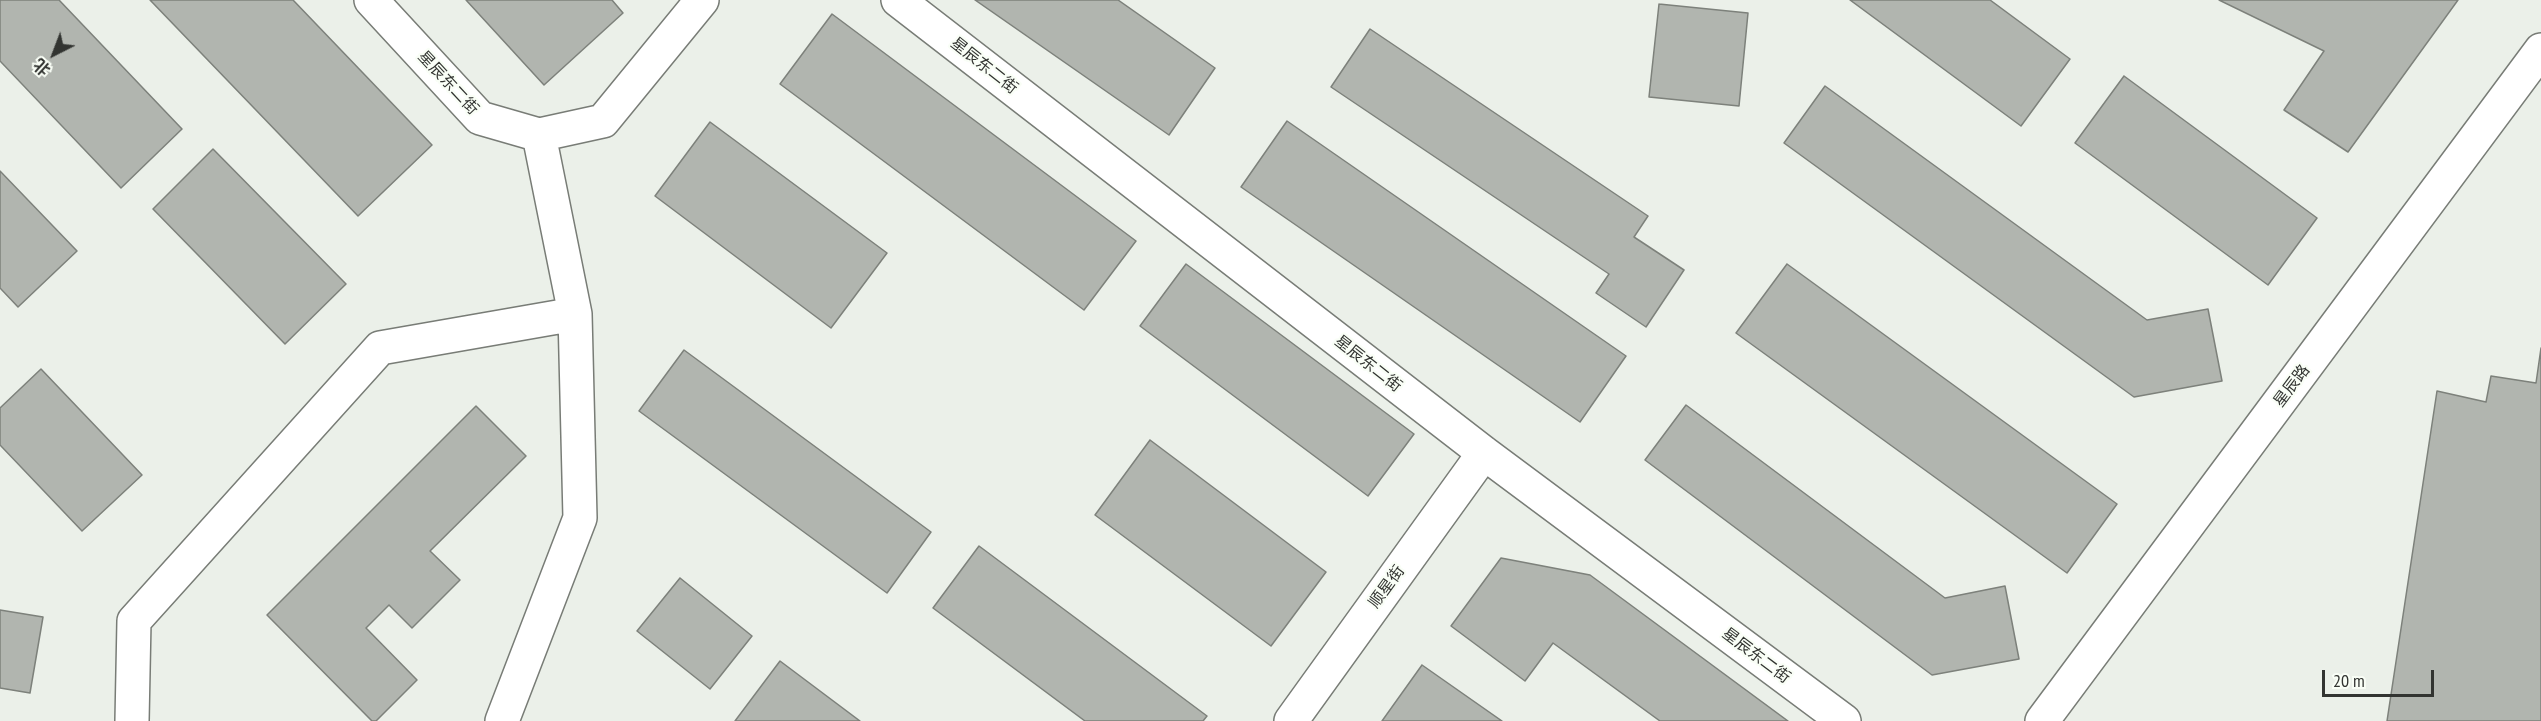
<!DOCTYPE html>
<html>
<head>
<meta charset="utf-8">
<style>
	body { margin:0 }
	#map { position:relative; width:2541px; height:721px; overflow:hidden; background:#ebf0e9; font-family:"PT Sans Narrow","Noto Sans SC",sans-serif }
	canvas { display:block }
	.north { position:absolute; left:24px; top:24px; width:60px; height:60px; -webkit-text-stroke:4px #f9fef6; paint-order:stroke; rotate:222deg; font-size:16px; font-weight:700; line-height:24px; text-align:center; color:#323431 }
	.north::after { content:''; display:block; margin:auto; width:21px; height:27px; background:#323431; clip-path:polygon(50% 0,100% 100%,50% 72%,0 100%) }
	.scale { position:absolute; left:2322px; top:670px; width:112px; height:27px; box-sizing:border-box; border:3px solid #323431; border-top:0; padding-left:8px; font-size:18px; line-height:21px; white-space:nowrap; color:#323431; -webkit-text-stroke:4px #f9fef6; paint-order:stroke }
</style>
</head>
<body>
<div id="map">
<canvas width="2541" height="721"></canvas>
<div class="north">北</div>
<div class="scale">20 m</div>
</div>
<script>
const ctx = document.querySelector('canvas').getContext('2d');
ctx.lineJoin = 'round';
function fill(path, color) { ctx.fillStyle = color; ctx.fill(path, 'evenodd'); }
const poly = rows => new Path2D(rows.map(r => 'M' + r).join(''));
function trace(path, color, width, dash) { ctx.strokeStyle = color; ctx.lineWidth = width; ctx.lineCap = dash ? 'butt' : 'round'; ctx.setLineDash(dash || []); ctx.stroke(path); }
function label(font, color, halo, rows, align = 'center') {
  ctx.font = font + ' "PT Sans Narrow","Noto Sans SC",sans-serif'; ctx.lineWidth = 4.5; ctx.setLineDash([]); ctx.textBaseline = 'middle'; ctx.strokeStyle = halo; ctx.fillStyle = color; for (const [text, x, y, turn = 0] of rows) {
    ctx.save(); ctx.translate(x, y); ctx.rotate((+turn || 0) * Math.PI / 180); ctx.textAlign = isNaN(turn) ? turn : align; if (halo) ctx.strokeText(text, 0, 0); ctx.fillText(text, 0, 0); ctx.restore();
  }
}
const building = poly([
	[0,0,59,0,182,129,121,188,0,61,0,0],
	[150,0,293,0,432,145,358,216,150,0],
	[466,0,612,0,623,13,544,85,466,0],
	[975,0,1118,0,1215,68,1169,135,975,0],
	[1850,0,1990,0,2070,59,2021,126,1850,0],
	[2219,0,2458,0,2348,152,2284,110,2324,51,2219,0],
	[1659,4,1748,13,1739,106,1649,97,1659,4],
	[832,14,1136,241,1084,310,780,84,832,14],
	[1370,29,1648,216,1634,237,1684,270,1646,327,1596,293,1609,274,1331,87,1370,29],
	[2124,76,2317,218,2268,285,2075,143,2124,76],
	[1825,86,2147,320,2208,309,2222,381,2134,397,1784,143,1825,86],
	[1287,121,1626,356,1580,422,1241,187,1287,121],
	[710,122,887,253,831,328,655,196,710,122],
	[213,149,346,284,285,344,153,209,213,149],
	[0,171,77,251,18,307,0,288,0,171],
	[1186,264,1414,434,1368,496,1140,326,1186,264],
	[1787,264,2117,504,2067,573,1736,333,1787,264],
	[2541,348,2541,721,2387,721,2437,391,2486,402,2491,376,2536,383,2541,348],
	[684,350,931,532,887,593,639,411,684,350],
	[41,369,142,475,82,531,0,445,0,408,41,369],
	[1686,405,1945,598,2005,586,2019,659,1932,675,1645,460,1686,405],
	[476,406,526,456,430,551,460,580,412,628,389,605,366,628,417,680,376,721,372,721,267,615,476,406],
	[1150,440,1326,572,1271,646,1095,515,1150,440],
	[979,546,1207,716,1203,721,1085,721,933,608,979,546],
	[1501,558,1590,575,1788,721,1660,721,1553,643,1525,681,1451,626,1501,558],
	[680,578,752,636,710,689,637,631,680,578],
	[0,610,43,617,30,693,0,688,0,610],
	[780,661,860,721,735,721,780,661],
	[1422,665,1502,721,1382,721,1422,665]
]);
fill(building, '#b1b5af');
trace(building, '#7d817b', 1.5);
const minor = poly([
	[371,0,480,118,539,135,603,121,702,0],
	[898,0,1484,453,1844,721],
	[132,721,134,621,380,348,575,314],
	[502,721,580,518,575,314,539,135],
	[1291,721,1484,453],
	[2042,721,2541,50]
]);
trace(minor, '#787c76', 36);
trace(minor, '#fff', 33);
label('16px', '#323431', '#f9fef6', [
	["星辰东二街",984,66,38],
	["星辰东二街",448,83,47],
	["星辰东二街",1368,364,38],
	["星辰路",2292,386,-53],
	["顺星街",1387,587,-54],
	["星辰东二街",1756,656,37]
]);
</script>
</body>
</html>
